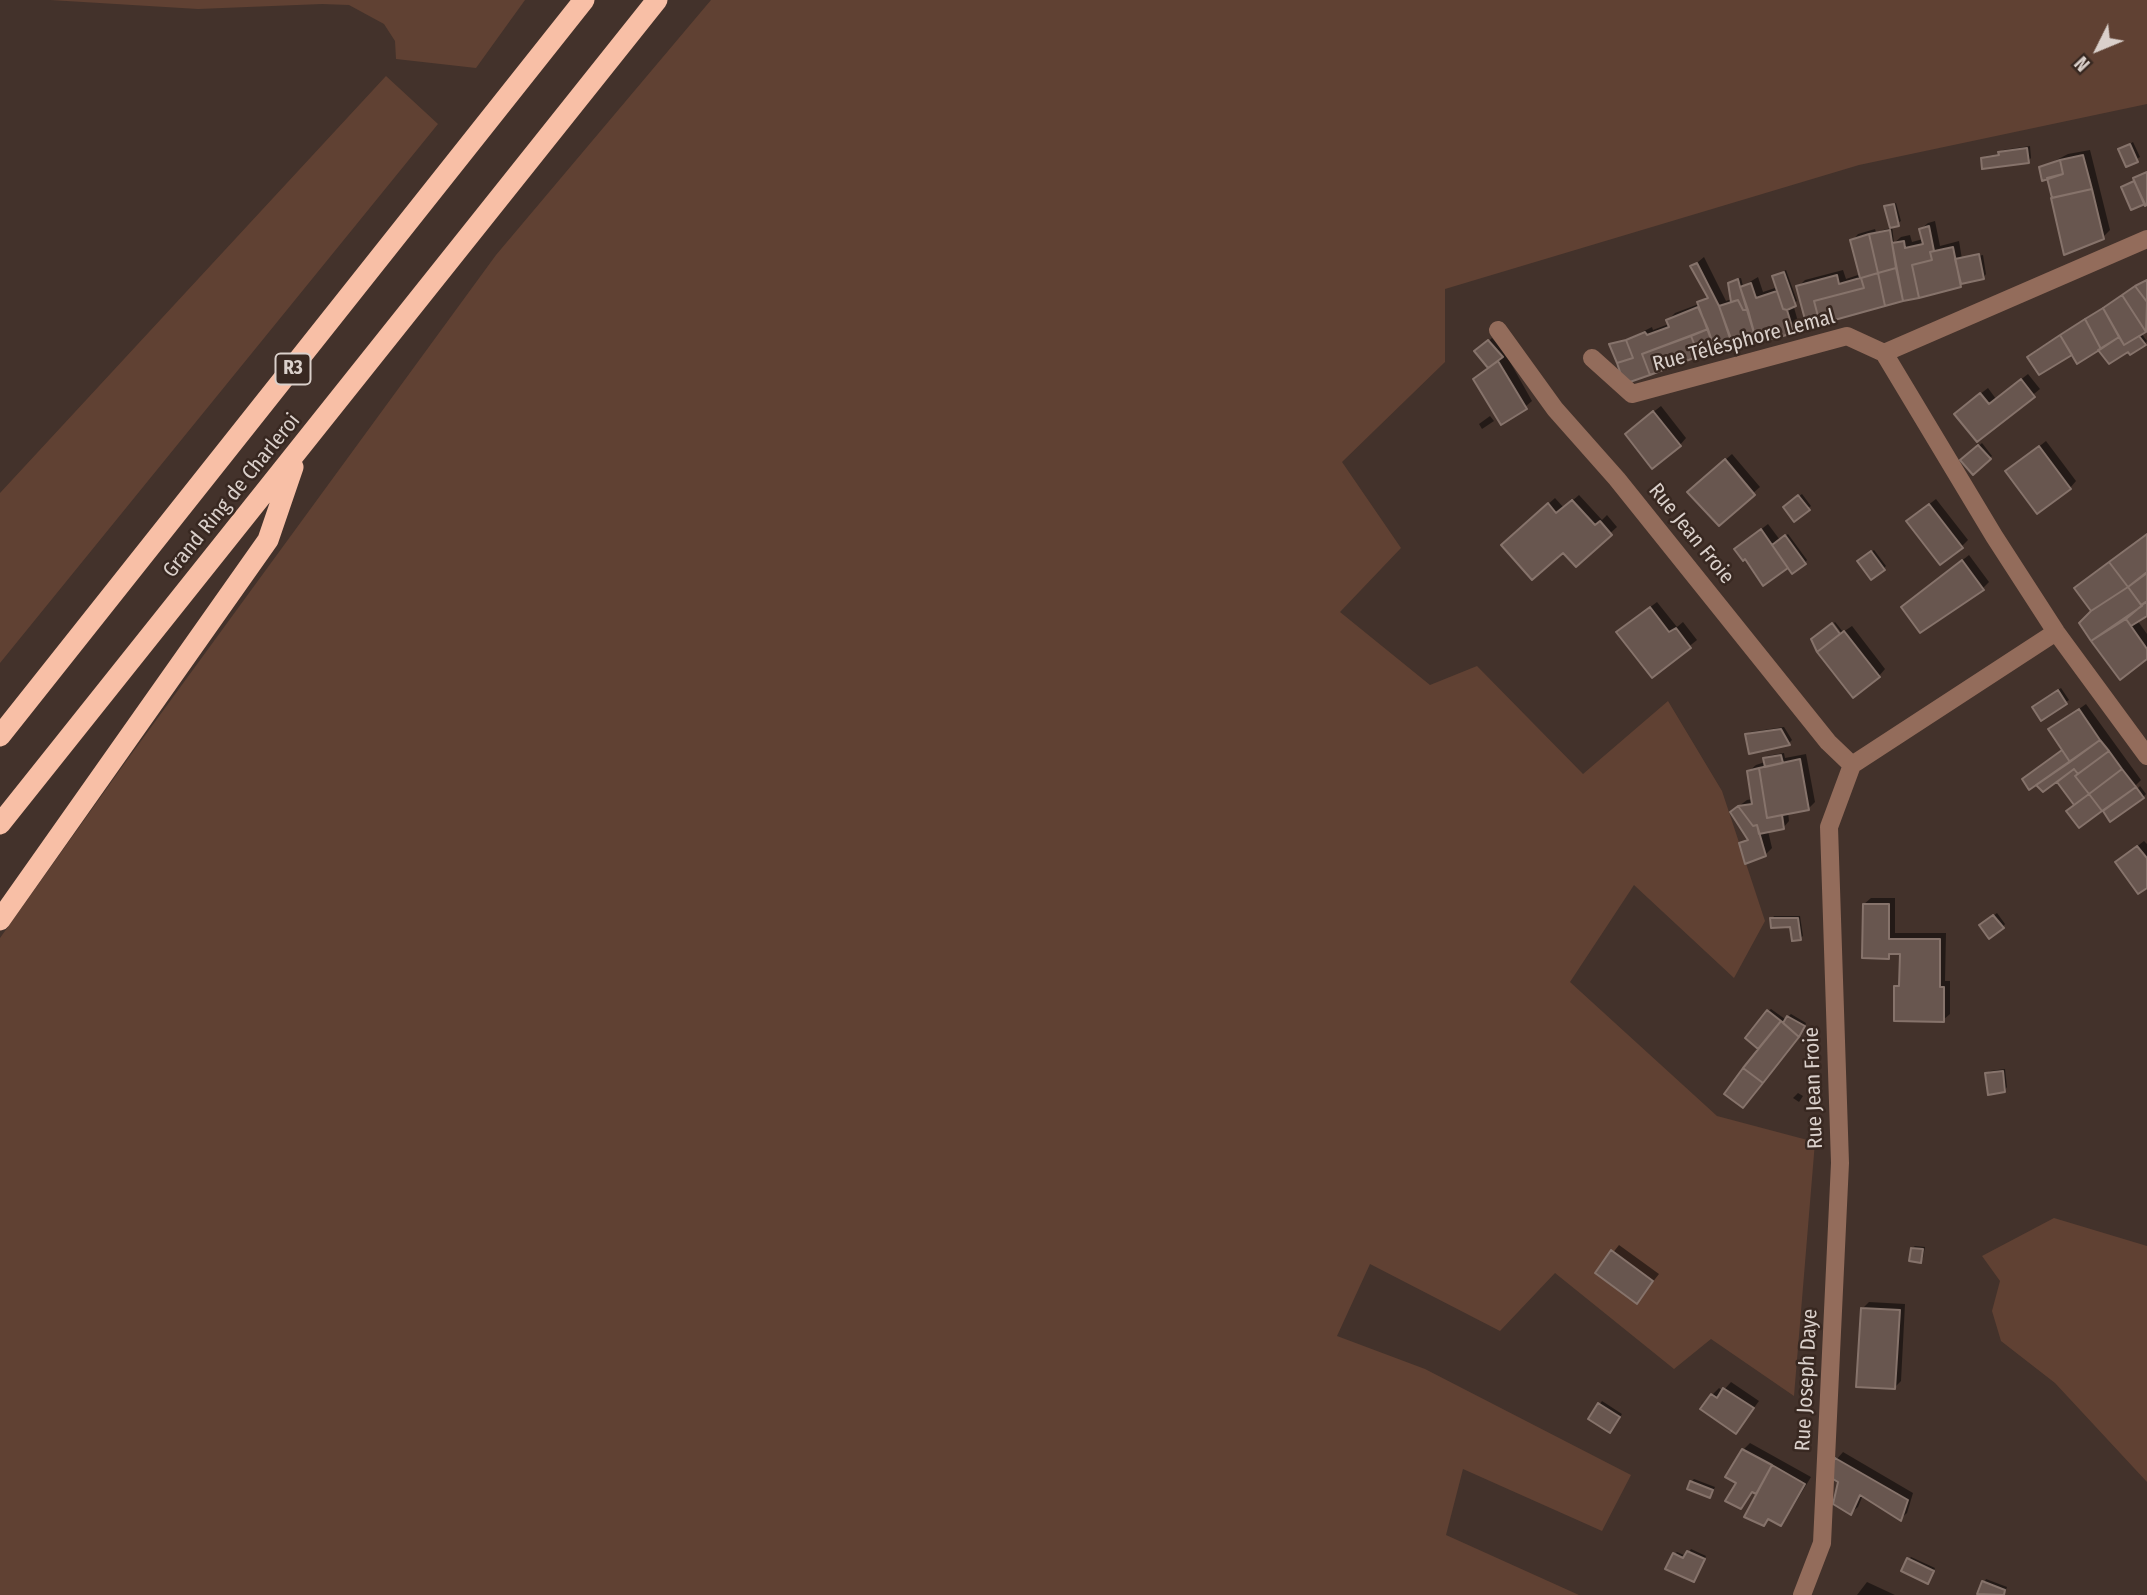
<!DOCTYPE html>
<html>
<head>
<meta charset="utf-8">
<style>
	body { margin:0 }
	#map { position:relative; width:2147px; height:1595px; overflow:hidden; background:#43322b; font-family:"Fira Sans Condensed",sans-serif }
	canvas { display:block }
	.north { position:absolute; left:2063px; top:14px; width:70px; height:70px; -webkit-text-stroke:5px #382821; paint-order:stroke; rotate:227deg; font-size:19px; font-weight:700; line-height:28px; text-align:center; color:#dad0cb }
	.north::after { content:''; display:block; margin:auto; width:24px; height:32px; background:#dad0cb; clip-path:polygon(50% 0,100% 100%,50% 72%,0 100%) }
</style>
</head>
<body>
<div id="map">
<canvas width="2147" height="1595"></canvas>
<div class="north">N</div>
</div>
<script>
const ctx = document.querySelector('canvas').getContext('2d');
ctx.lineJoin = 'round';
function fill(path, color) { ctx.fillStyle = color; ctx.fill(path, 'evenodd'); }
const poly = rows => new Path2D(rows.map(r => 'M' + r).join(''));
function trace(path, color, width, dash) { ctx.strokeStyle = color; ctx.lineWidth = width; ctx.lineCap = dash ? 'butt' : 'round'; ctx.setLineDash(dash || []); ctx.stroke(path); }
function label(font, color, halo, rows, align = 'center') {
  ctx.font = font + ' "Fira Sans Condensed",sans-serif'; ctx.lineWidth = 5; ctx.setLineDash([]); ctx.textBaseline = 'middle'; ctx.strokeStyle = halo; ctx.fillStyle = color; for (const [text, x, y, turn = 0] of rows) {
    ctx.save(); ctx.translate(x, y); ctx.rotate((+turn || 0) * Math.PI / 180); ctx.textAlign = isNaN(turn) ? turn : align; if (halo) ctx.strokeText(text, 0, 0); ctx.fillText(text, 0, 0); ctx.restore();
  }
}
fill(poly([
	[50,0,525,0,476,68,396,59,395,41,384,24,349,5,322,4,198,9],
	[711,0,2147,0,2147,104,1859,165,1445,289,1445,362,1342,462,1401,548,1340,612,1430,685,1477,666,1583,774,1668,701,1722,791,1765,921,1734,978,1634,885,1570,982,1717,1116,1815,1142,1794,1396,1711,1339,1674,1369,1555,1273,1500,1331,1370,1264,1337,1336,1425,1369,1631,1475,1602,1531,1463,1469,1446,1535,1579,1595,0,1595,0,938,127,760,496,255],
	[386,76,438,124,0,663,0,493],
	[2054,1218,2147,1246,2147,1482,2055,1383,2001,1341,1992,1311,2000,1281,1982,1256]
]), '#604133');
fill(poly([
	[2133,142,2140,157,2127,165,2120,150],
	[2030,146,2031,158,2028,161,1983,158,1986,156,2000,154,2003,150],
	[2090,150,2110,230,2103,237,2041,168,2068,154],
	[1896,203,1901,221,1892,226,1894,243,1901,237,1910,235,1912,242,1923,239,1921,229,1928,223,1935,221,1940,246,1959,241,1962,259,1983,255,1986,274,1984,277,1965,281,1960,286,1808,325,1798,287,1805,280,1843,270,1846,279,1861,274,1852,241,1858,234,1875,229,1876,232,1891,228,1886,207],
	[1704,257,1726,301,1732,299,1730,283,1733,280,1741,278,1743,286,1758,277,1763,292,1778,287,1774,277,1786,270,1797,301,1793,304,1799,325,1793,331,1734,342,1625,382,1635,340,1634,337,1632,337,1652,327,1653,330,1669,324,1668,320,1675,313,1699,304,1708,295,1692,267],
	[2147,279,2147,329,2141,333,2147,341,2145,344,2131,353,2106,345,2072,352,2029,357,2036,350],
	[1492,338,1505,353,1532,401,1525,407,1475,379,1490,367,1477,351],
	[2028,374,2040,389,1977,440,1963,407,1988,388,1996,399],
	[1661,406,1686,438,1680,445,1634,427],
	[1490,416,1494,421,1482,429,1479,424],
	[2046,441,2076,481,2070,488,2008,471],
	[1982,443,1992,456,1973,472,1963,460],
	[1732,454,1760,487,1719,523,1696,485],
	[1802,494,1811,506,1795,520,1785,507],
	[1579,495,1602,520,1607,515,1617,527,1576,564,1564,550,1510,538,1555,498,1564,508],
	[1936,499,1968,540,1961,547,1915,515],
	[1768,524,1780,540,1788,534,1807,560,1805,563,1745,557,1736,549],
	[2147,534,2147,614,2137,620,2147,634,2147,657,2120,677,2081,623,2093,611,2076,588],
	[1874,550,1886,566,1883,569,1862,559],
	[1969,555,1989,582,1982,589,1903,607],
	[1657,602,1677,627,1683,622,1697,640,1652,676,1625,626],
	[1835,622,1843,632,1852,626,1885,669,1879,676,1823,645,1838,635,1843,635,1834,623],
	[2061,688,2069,700,2041,719,2037,704],
	[2086,704,2141,780,2134,787,2134,792,2140,786,2146,794,2143,797,2110,806,2076,805,2058,779,2027,776,2064,750,2050,730],
	[1784,727,1792,740,1789,743,1750,752,1747,735,1750,732],
	[1784,753,1785,758,1806,754,1815,802,1808,809,1788,812,1789,821,1783,828,1768,831,1772,848,1765,855,1741,844,1748,837,1739,806,1747,800,1753,799,1749,771,1756,765,1765,762,1765,759,1767,756],
	[2144,841,2147,844,2147,886,2117,862],
	[1871,898,1895,898,1895,933,1946,933,1945,981,1950,981,1950,1014,1943,1020,1896,987,1901,982,1901,952,1893,952,1888,957,1864,904],
	[1997,913,2005,924,2003,927,1984,923],
	[1774,916,1800,916,1803,936,1800,938,1791,926,1772,919],
	[1771,1009,1785,1019,1791,1014,1806,1023,1804,1029,1750,1100,1766,1042,1764,1041,1768,1011],
	[2005,1069,2007,1087,2005,1090,1987,1074,1990,1071],
	[1798,1093,1803,1096,1799,1102,1793,1098],
	[1619,1245,1659,1274,1637,1302,1597,1273],
	[1915,1246,1925,1247,1923,1258,1920,1261,1912,1248],
	[1869,1302,1905,1304,1901,1381,1894,1388,1863,1308],
	[1731,1382,1759,1401,1736,1432,1712,1395,1719,1388,1723,1391],
	[1602,1401,1622,1414,1612,1428,1590,1418],
	[1750,1443,1811,1477,1787,1517,1780,1524,1770,1518,1764,1524,1758,1493,1753,1491,1740,1507,1738,1483,1743,1450],
	[1843,1452,1913,1493,1907,1513,1900,1519,1863,1495,1858,1507,1851,1513,1840,1482,1830,1475,1837,1459],
	[1694,1479,1715,1487,1712,1493,1709,1496,1691,1482],
	[1691,1549,1706,1556,1694,1580,1674,1554,1677,1552,1686,1556],
	[1911,1557,1935,1568,1930,1579,1909,1559],
	[1986,1579,2007,1587,2004,1595,1979,1593],
	[1867,1582,1895,1595,1857,1595]
]), '#0007');
const building = poly([
	[2130,144,2138,162,2126,167,2118,149,2130,144],
	[2027,148,2029,163,1982,169,1981,158,1999,155,1998,152,2027,148],
	[2083,155,2092,189,2052,198,2047,178,2063,174,2060,160,2083,155],
	[2060,160,2063,174,2042,181,2039,167,2060,160],
	[2147,172,2147,205,2145,206,2133,178,2147,172],
	[2134,181,2145,204,2131,210,2121,187,2134,181],
	[2092,189,2104,239,2064,255,2051,198,2092,189],
	[1894,204,1899,226,1890,228,1884,206,1894,204],
	[1929,226,1934,251,1930,252,1932,260,1912,265,1919,298,1903,301,1892,243,1904,241,1905,248,1923,244,1919,229,1929,226],
	[1890,230,1896,268,1878,273,1869,234,1890,230],
	[1869,234,1878,273,1861,278,1864,288,1814,301,1820,324,1807,327,1796,286,1837,275,1839,284,1860,278,1850,240,1869,234],
	[1953,247,1961,287,1919,298,1912,265,1932,260,1930,252,1953,247],
	[1979,254,1984,279,1961,284,1955,259,1979,254],
	[1697,263,1719,306,1733,344,1715,350,1697,302,1708,298,1690,266,1697,263],
	[1896,268,1903,301,1885,306,1878,273,1896,268],
	[1784,272,1796,306,1787,310,1783,309,1772,276,1784,272],
	[1878,273,1885,306,1820,324,1814,301,1864,288,1861,278,1878,273],
	[1738,279,1740,287,1748,310,1743,310,1738,300,1731,302,1728,283,1738,279],
	[2147,280,2147,302,2135,286,2147,280],
	[1751,283,1756,298,1777,291,1783,309,1787,310,1794,333,1757,343,1740,287,1751,283],
	[2135,286,2147,302,2146,332,2122,295,2135,286],
	[2122,295,2146,332,2124,345,2103,308,2122,295],
	[1738,300,1743,310,1748,310,1757,343,1734,350,1719,306,1738,300],
	[1698,307,1708,329,1642,354,1650,375,1624,384,1617,363,1633,358,1626,340,1645,332,1647,335,1669,327,1666,320,1698,307],
	[2103,308,2119,337,2101,349,2085,319,2103,308],
	[2085,319,2101,349,2077,364,2060,335,2085,319],
	[1708,329,1715,350,1699,356,1691,336,1708,329],
	[2060,335,2072,355,2039,375,2027,357,2060,335],
	[1691,336,1699,356,1650,375,1642,354,1691,336],
	[2139,336,2146,345,2130,355,2128,352,2109,364,2098,350,2119,337,2124,345,2139,336],
	[1488,340,1503,357,1488,368,1474,351,1488,340],
	[1626,340,1633,358,1617,363,1609,344,1626,340],
	[1498,361,1527,409,1501,425,1473,379,1498,361],
	[2021,379,2035,397,1977,442,1954,414,1980,393,1989,404,2021,379],
	[1653,411,1681,446,1652,469,1625,434,1653,411],
	[1978,445,1991,459,1973,475,1960,460,1978,445],
	[2039,446,2071,489,2037,514,2005,471,2039,446],
	[1725,459,1755,495,1719,526,1687,492,1725,459],
	[1798,495,1810,510,1794,522,1783,507,1798,495],
	[1572,500,1595,525,1600,521,1612,535,1576,567,1563,553,1532,580,1501,545,1548,503,1556,513,1572,500],
	[1929,504,1963,548,1940,565,1906,521,1929,504],
	[1761,529,1788,568,1763,586,1745,559,1743,561,1734,549,1761,529],
	[2147,534,2147,572,2128,587,2109,562,2147,534],
	[1785,535,1806,564,1792,574,1772,545,1785,535],
	[1871,551,1885,570,1871,580,1857,561,1871,551],
	[1962,560,1984,590,1920,633,1901,607,1962,560],
	[2109,562,2128,587,2091,611,2074,588,2109,562],
	[2147,573,2147,601,2141,605,2128,587,2147,573],
	[2128,587,2142,606,2091,641,2079,623,2091,611,2128,587],
	[2147,601,2147,616,2131,626,2126,619,2147,601],
	[1650,607,1669,632,1676,628,1691,648,1652,678,1616,632,1650,607],
	[2126,619,2147,649,2147,659,2120,680,2091,641,2126,619],
	[1832,623,1840,634,1817,652,1811,639,1832,623],
	[1844,631,1880,677,1853,698,1817,652,1844,631],
	[2058,690,2067,704,2041,721,2032,707,2058,690],
	[2079,709,2100,740,2070,762,2048,729,2079,709],
	[1781,729,1790,745,1749,754,1745,734,1781,729],
	[2100,740,2109,751,2078,774,2074,769,2043,792,2036,785,2100,740],
	[2062,750,2070,762,2029,790,2022,779,2062,750],
	[2109,751,2122,769,2089,794,2075,776,2109,751],
	[1781,755,1783,763,1765,767,1763,758,1781,755],
	[1800,759,1809,810,1767,818,1759,768,1800,759],
	[1759,768,1767,818,1782,815,1784,829,1759,834,1757,825,1753,826,1738,806,1752,804,1747,771,1759,768],
	[2074,769,2078,774,2075,776,2089,794,2074,805,2057,782,2074,769],
	[2122,769,2136,787,2102,811,2089,794,2122,769],
	[2136,787,2144,798,2110,822,2103,811,2136,787],
	[2089,794,2102,811,2079,828,2066,811,2089,794],
	[1738,806,1753,826,1757,825,1766,856,1745,864,1739,843,1748,840,1730,812,1738,806],
	[2137,846,2147,858,2147,888,2138,894,2115,862,2137,846],
	[1863,904,1889,904,1889,939,1940,939,1940,987,1944,987,1944,1022,1894,1021,1894,986,1899,986,1900,954,1889,954,1889,959,1862,958,1863,904],
	[1993,915,2004,928,1989,939,1979,925,1993,915],
	[1770,918,1798,918,1801,940,1792,941,1790,927,1771,928,1770,918],
	[1767,1010,1781,1021,1758,1049,1745,1038,1767,1010],
	[1787,1016,1805,1026,1799,1037,1783,1023,1787,1016],
	[1781,1021,1799,1037,1763,1083,1743,1068,1781,1021],
	[1743,1068,1763,1083,1743,1108,1724,1094,1743,1068],
	[2003,1071,2005,1092,1988,1095,1985,1073,2003,1071],
	[1911,1248,1923,1249,1921,1263,1909,1261,1911,1248],
	[1611,1250,1653,1281,1637,1304,1595,1273,1611,1250],
	[1861,1308,1900,1310,1895,1389,1856,1387,1861,1308],
	[1723,1388,1754,1408,1736,1434,1700,1409,1711,1394,1717,1398,1723,1388],
	[1598,1403,1620,1417,1610,1433,1588,1419,1598,1403],
	[1742,1449,1772,1465,1756,1494,1752,1492,1741,1509,1725,1501,1736,1483,1725,1477,1742,1449],
	[1835,1458,1908,1500,1901,1521,1860,1495,1851,1515,1833,1504,1838,1482,1828,1476,1835,1458],
	[1772,1465,1805,1484,1781,1526,1768,1519,1764,1526,1744,1517,1772,1465],
	[1690,1481,1713,1490,1710,1498,1687,1489,1690,1481],
	[1687,1551,1705,1559,1694,1582,1665,1569,1673,1553,1683,1558,1687,1551],
	[1907,1558,1934,1571,1928,1584,1901,1571,1907,1558],
	[1982,1581,2005,1590,2004,1595,1977,1594,1982,1581]
]);
fill(building, '#68564f');
trace(building, '#86736b', 2);
trace(poly([
	[1498,330,1555,409,1617,479,1828,742,1852,765,2056,632],
	[1884,353,1994,536,2056,632,2147,756],
	[1592,358,1632,394,1847,336,1884,353,2147,239],
	[1802,1595,1822,1543,1840,1163,1829,827,1852,765]
]), '#936c5b', 18);
trace(poly([
	[0,736,584,0],
	[0,824,657,0],
	[0,920,268,540,293,467]
]), '#f8bfa6', 21);
for (const [x, y, w] of [
	[293,369,35]
]) { const box = new Path2D(); box.roundRect(x - w / 2, y - 15.5, w, 31, 5); ctx.fillStyle = '#382821'; ctx.fill(box); trace(box, '#dad0cb', 2); }
label('bold 19px', '#dad0cb', null, [
	["R3",293,369]
]);
label('21px', '#dad0cb', '#382821', [
	["Rue Télésphore Lemal",1744,341,-15],
	["Grand Ring de Charleroi",232,496,-51],
	["Rue Jean Froie",1691,534,51],
	["Rue Jean Froie",1814,1088,-92],
	["Rue Joseph Daye",1807,1380,-87]
]);
</script>
</body>
</html>
